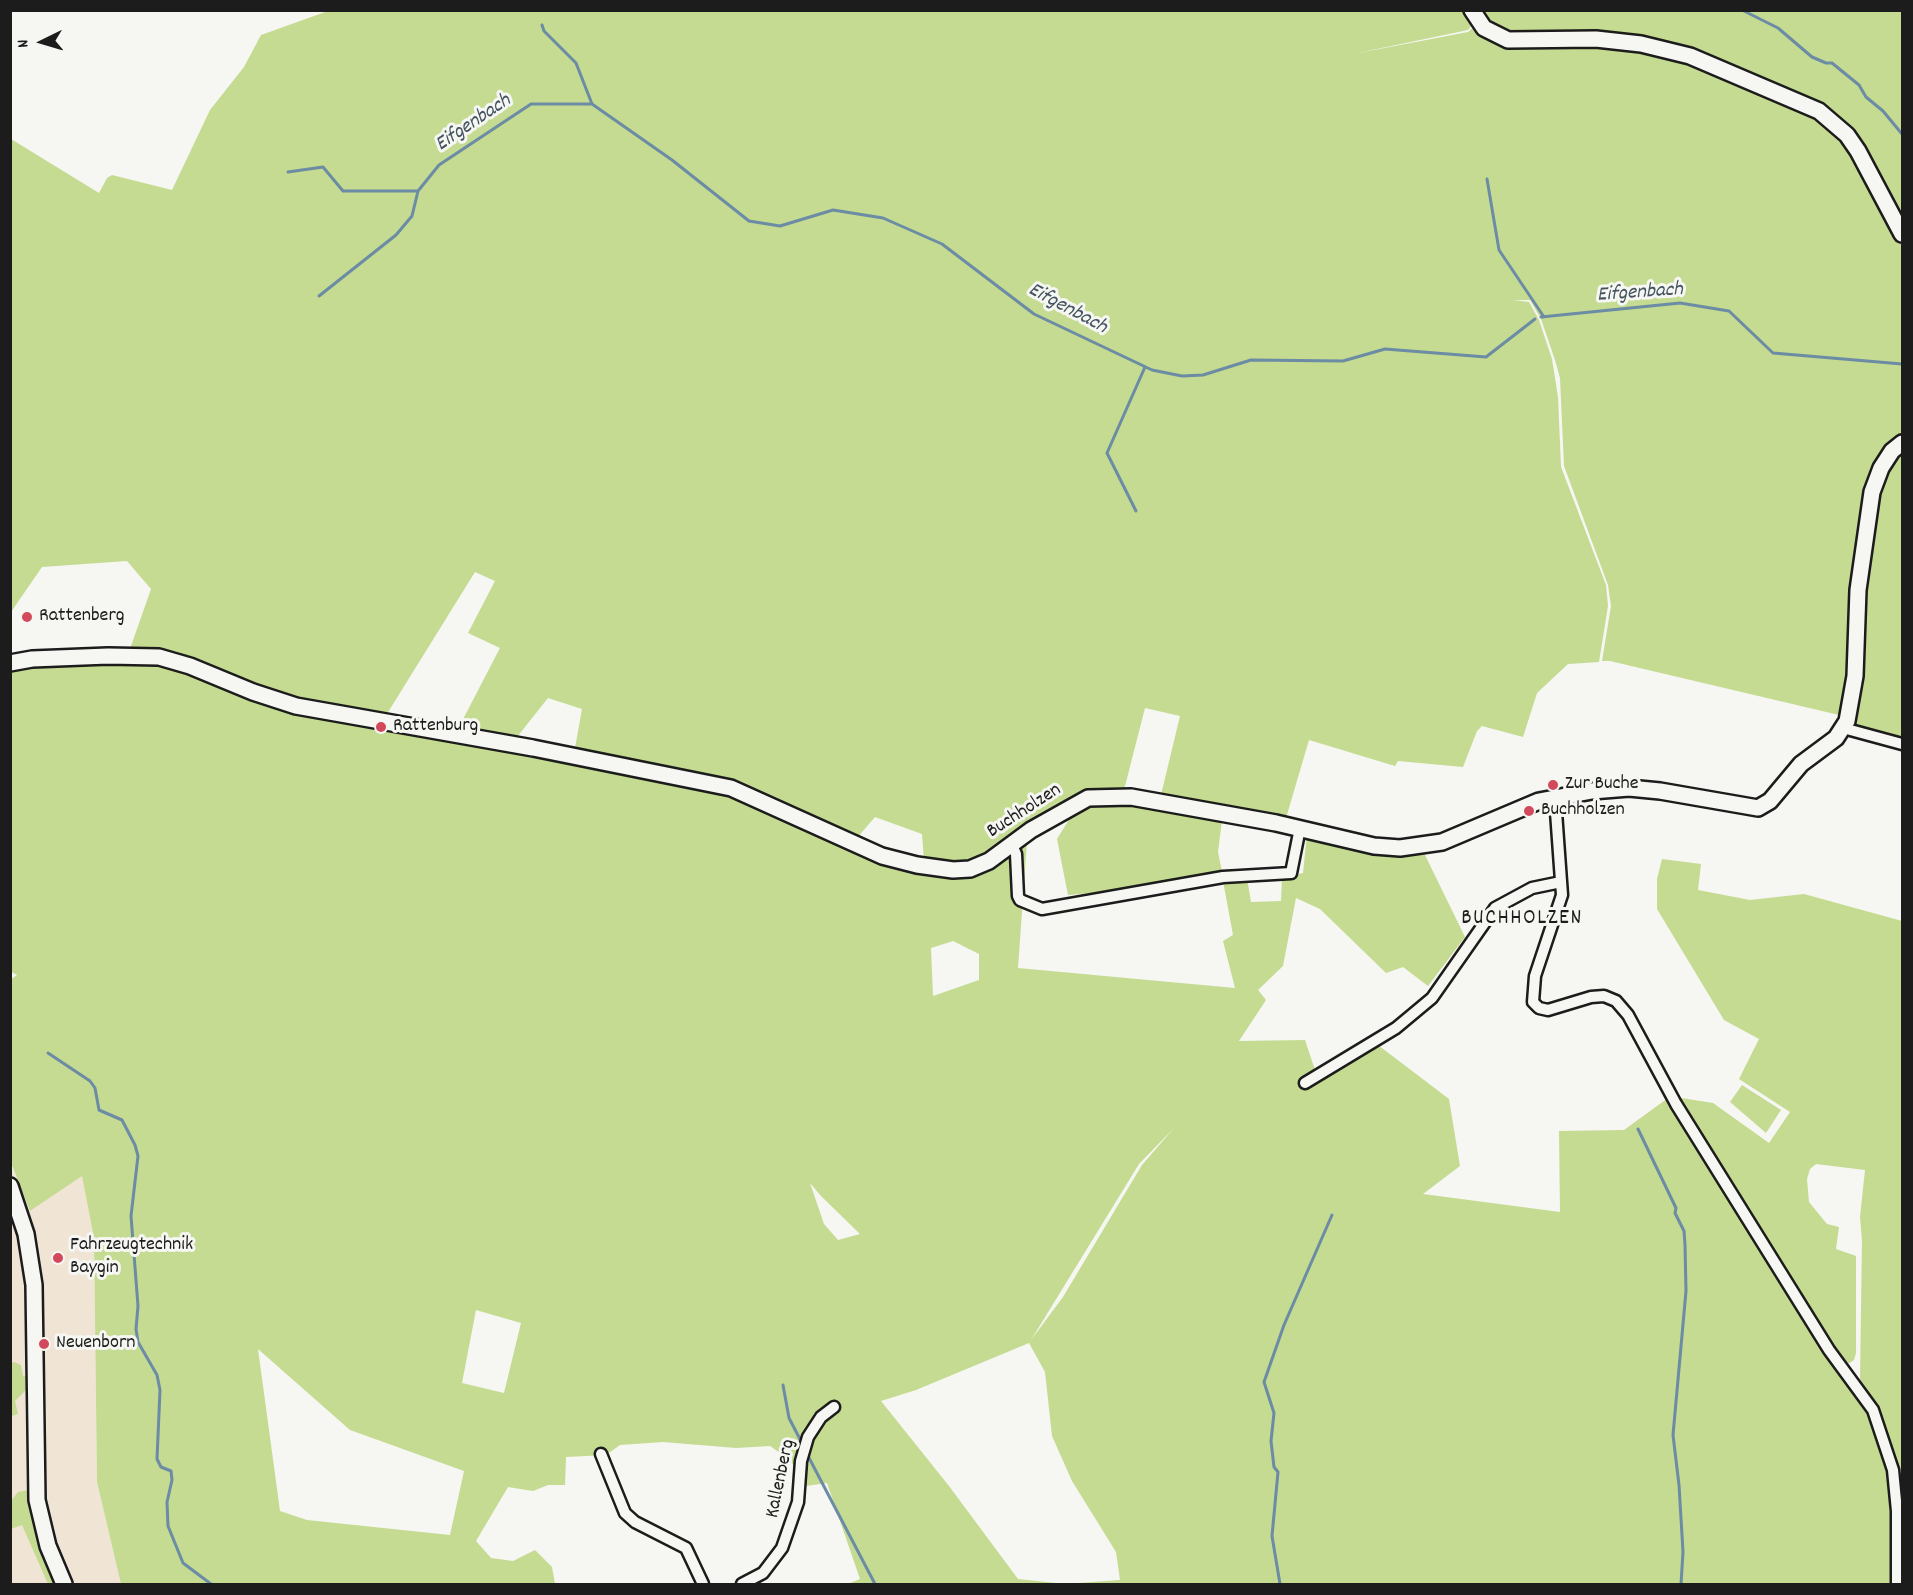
<!DOCTYPE html>
<html>
<head>
<meta charset="utf-8">
<style>
	body { margin:0 }
	#map { position:relative; width:1913px; height:1595px; overflow:hidden; background:#f6f6f2; font-family:Dekko,sans-serif }
	canvas { display:block }
	.frame { position:absolute; inset:0; border:12px solid #1c1c1c; pointer-events:none }
	.north { position:absolute; left:12px; top:12px; width:60px; height:60px; -webkit-text-stroke:4px #f6f6f2; paint-order:stroke; rotate:265deg; font-size:16px; font-weight:700; line-height:24px; text-align:center; color:#1c1c1c }
	.north::after { content:''; display:block; margin:auto; width:21px; height:27px; background:#1c1c1c; clip-path:polygon(50% 0,100% 100%,50% 72%,0 100%) }
</style>
</head>
<body>
<div id="map">
<canvas width="1913" height="1595"></canvas>
<div class="frame"></div>
<div class="north">N</div>
</div>
<script>
const ctx = document.querySelector('canvas').getContext('2d');
ctx.lineJoin = 'round';
function fill(path, color) { ctx.fillStyle = color; ctx.fill(path, 'evenodd'); }
const poly = rows => new Path2D(rows.map(r => 'M' + r).join(''));
function trace(path, color, width, dash) { ctx.strokeStyle = color; ctx.lineWidth = width; ctx.lineCap = dash ? 'butt' : 'round'; ctx.setLineDash(dash || []); ctx.stroke(path); }
function label(font, color, halo, rows, align = 'center') {
  ctx.font = font + ' Dekko,sans-serif'; ctx.lineWidth = 6; ctx.setLineDash([]); ctx.textBaseline = 'middle'; ctx.strokeStyle = halo; ctx.fillStyle = color; for (const [text, x, y, turn = 0] of rows) {
    ctx.save(); ctx.translate(x, y); ctx.rotate((+turn || 0) * Math.PI / 180); ctx.textAlign = isNaN(turn) ? turn : align; if (halo) ctx.strokeText(text, 0, 0); ctx.fillText(text, 0, 0); ctx.restore();
  }
}
fill(poly([
	[10,1163,30,1211,82,1175,94,1238,97,1482,121,1584,11,1584]
]), '#f0e4d5');
fill(poly([
	[328,11,1467,11,1473,24,1468,30,1353,54,1468,32,1476,25,1483,33,1596,42,1688,58,1817,114,1845,137,1902,238,1902,440,1879,466,1844,719,1839,715,1610,661,1602,661,1611,606,1608,585,1564,466,1560,378,1555,360,1541,319,1530,300,1514,300,1529,302,1539,320,1552,359,1558,397,1561,467,1606,585,1608,606,1599,662,1568,664,1537,693,1523,737,1482,726,1477,731,1463,767,1398,761,1395,766,1309,740,1286,818,1161,795,1180,716,1145,708,1124,790,1028,827,1018,968,1235,988,1223,941,1233,935,1223,881,1247,878,1251,902,1281,901,1282,878,1303,873,1307,834,1380,853,1424,853,1465,937,1428,986,1403,967,1386,973,1320,909,1296,898,1283,966,1258,990,1266,1000,1239,1041,1305,1040,1317,1076,1374,1042,1449,1099,1460,1166,1423,1194,1560,1212,1559,1131,1624,1130,1668,1098,1861,1396,1879,1432,1892,1489,1894,1584,848,1584,860,1579,827,1483,806,1486,790,1460,770,1446,736,1448,663,1442,620,1445,606,1455,566,1457,565,1485,548,1485,533,1491,508,1487,476,1541,491,1558,513,1561,535,1550,552,1567,555,1584,121,1584,97,1482,94,1238,82,1176,30,1211,11,1163,10,980,17,975,10,971,10,669,60,663,68,648,130,649,151,589,127,561,42,567,11,612,11,139,99,193,107,178,112,175,172,190,210,110,244,67,261,35],
	[475,572,495,581,468,633,500,648,459,727,385,717],
	[548,698,582,709,575,748,517,737],
	[875,817,922,834,924,860,892,855,856,839],
	[953,941,979,954,979,980,933,996,931,948],
	[1174,1128,1142,1165,1063,1297,1031,1340,1139,1164],
	[810,1183,821,1196,860,1234,838,1240,824,1224],
	[476,1310,521,1323,504,1393,462,1383],
	[1029,1343,1045,1372,1052,1436,1072,1481,1116,1552,1120,1580,1065,1584,1018,1579,949,1486,881,1401,916,1390],
	[258,1349,350,1430,464,1471,450,1535,307,1520,280,1511],
	[1476,11,1902,11,1902,229,1850,135,1690,53,1499,32],
	[1902,446,1902,742,1852,727,1875,491],
	[1124,799,1222,820,1218,852,1222,872,1114,891,1068,895,1057,839,1075,810],
	[1662,859,1701,864,1698,890,1750,900,1804,894,1902,921,1902,1532,1900,1532,1891,1448,1881,1418,1860,1379,1862,1241,1860,1217,1865,1170,1816,1164,1810,1169,1807,1179,1809,1202,1827,1224,1839,1227,1836,1249,1856,1256,1856,1353,1854,1360,1848,1364,1832,1347,1675,1097,1713,1103,1769,1143,1790,1112,1739,1079,1759,1039,1724,1020,1657,909,1657,879],
	[1742,1085,1781,1110,1766,1133,1730,1102],
	[14,1362,21,1365,23,1376,28,1376,28,1388,15,1401,18,1414,12,1416,10,1363],
	[29,1490,38,1539,56,1584,48,1584,22,1525,11,1529,11,1501,18,1492]
]), '#c4db91');
trace(poly([
	[1742,10,1778,28,1812,57,1826,63,1832,63,1859,85,1866,97,1883,111,1902,134],
	[542,25,544,31,576,63,592,104,672,160,749,221,780,226,833,210,883,218,942,244,1034,314,1152,370,1182,376,1203,375,1251,360,1343,361,1385,349,1486,357,1535,319],
	[288,172,323,167,343,191,418,191],
	[1487,179,1499,250,1544,317],
	[319,296,396,235,412,216,418,191,439,165,531,104,592,104],
	[1541,317,1680,303,1729,311,1773,353,1902,364],
	[1136,511,1107,453,1145,367],
	[48,1053,90,1081,95,1088,99,1110,122,1120,135,1145,138,1156,131,1216,138,1306,136,1329,138,1342,157,1375,160,1390,157,1459,161,1467,171,1471,172,1480,167,1502,168,1526,183,1563,211,1584],
	[1638,1129,1676,1208,1675,1213,1684,1231,1685,1245,1686,1291,1673,1435,1679,1485,1683,1552,1681,1584],
	[783,1385,789,1418,803,1445],
	[807,1454,875,1584],
	[1280,1584,1272,1536,1278,1472,1274,1467,1271,1441,1274,1413,1264,1382,1284,1325,1332,1215]
]), '#6c8ba4', 3);
const street = poly([
	[1843,728,1902,744],
	[1555,798,1562,895,1535,976,1533,1002,1539,1008,1548,1010,1591,997,1604,996,1616,1001,1628,1015,1676,1104,1829,1350,1873,1410,1893,1470,1897,1511,1897,1584],
	[1012,845,1016,854,1018,896,1020,900,1042,909,1223,877,1291,873,1300,828],
	[1305,1083,1396,1028,1432,998,1495,908,1532,888,1561,882],
	[601,1454,625,1513,635,1522,686,1548,703,1584],
	[742,1584,763,1573,782,1548,798,1502,801,1461,808,1437,821,1417,834,1407]
]);
const secondary = poly([
	[1472,10,1484,28,1508,40,1596,39,1641,44,1690,56,1819,111,1847,135,1858,151,1902,234],
	[10,663,32,659,108,656,159,657,190,666,253,692,296,706,533,748,731,788,882,856,917,865,953,870,970,869,989,861,1031,830,1088,798,1131,797,1276,823,1374,846,1400,848,1442,842,1539,801,1592,791,1629,788,1660,791,1758,808,1770,801,1801,764,1836,738,1847,721,1855,676,1858,590,1872,492,1881,468,1892,451,1902,443],
	[10,1186,26,1234,34,1285,37,1500,48,1546,64,1584]
]);
trace(street, '#1c1c1c', 15);
trace(secondary, '#1c1c1c', 20);
trace(street, '#f6f6f2', 10);
trace(secondary, '#f6f6f2', 15);
for (const [x, y, r, color] of [
	[27,617,6,"#d1495b"],
	[381,727,6,"#d1495b"],
	[1553,785,6,"#d1495b"],
	[1529,811,6,"#d1495b"],
	[58,1258,6,"#d1495b"],
	[44,1344,6,"#d1495b"]
]) { const dot = new Path2D(); dot.arc(x, y, r, 0, 2 * Math.PI); ctx.fillStyle = color; ctx.fill(dot); trace(dot, '#f6f6f2', 2); }
label('20px', '#1c1c1c', '#f6f6f2', [
	["Rattenberg",39,617],
	["Rattenburg",393,727],
	["Zur Buche",1565,785],
	["Buchholzen",1541,811],
	["Fahrzeugtechnik",70,1246],
	["Baygin",70,1269],
	["Neuenborn",56,1344]
], 'left');
label('20px', '#1c1c1c', '#f6f6f2', [
	["Buchholzen",1025,812,-33],
	["Kallenberg",782,1479,-78]
]);
label('italic 21px', '#445460', '#f6f6f2', [
	["Eifgenbach",474,124,-34],
	["Eifgenbach",1640,294,-4],
	["Eifgenbach",1067,310,28]
]);
ctx.letterSpacing = '1.5px';
label('22px', '#1c1c1c', '#f6f6f2', [
	["BUCHHOLZEN",1522,920]
]);
ctx.letterSpacing = '0px';
</script>
</body>
</html>
